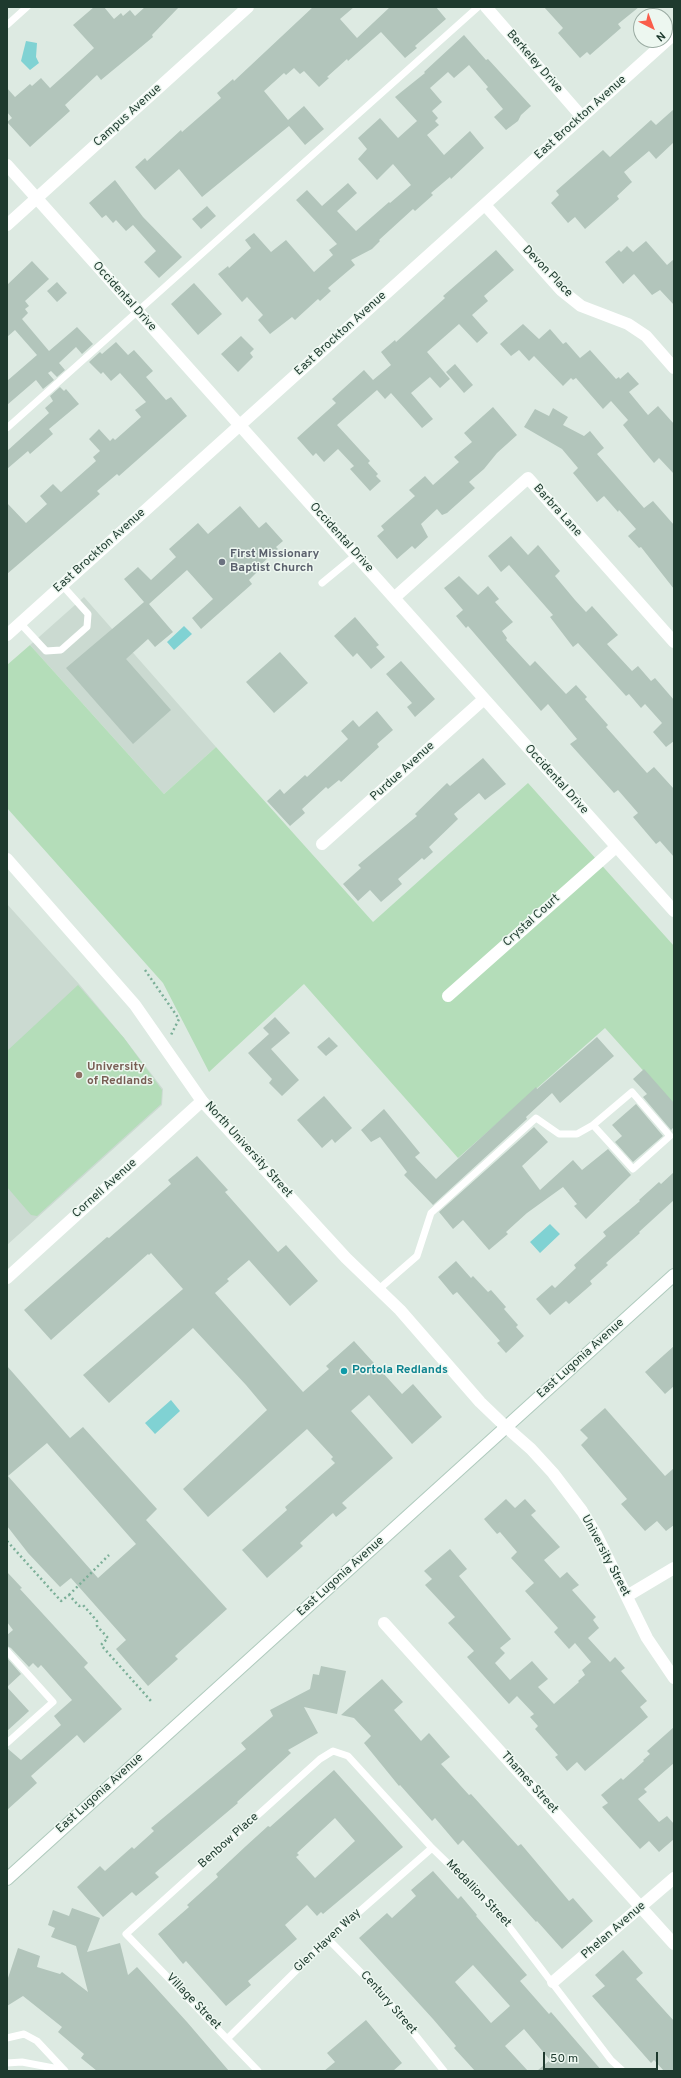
<!DOCTYPE html>
<html>
<head>
<meta charset="utf-8">
<style>
	body { margin:0 }
	#map { position:relative; width:681px; height:2078px; overflow:hidden; background:#ddeae2; font-family:Overpass,sans-serif }
	canvas { display:block }
	.frame { position:absolute; inset:0; border:8px solid #1e3a2e; pointer-events:none }
	.north { position:absolute; left:633px; top:8px; width:40px; height:40px; box-sizing:border-box; background:#edf7f0; border:1px solid #9aaba2; border-radius:50%; rotate:138deg; font-size:11px; font-weight:700; line-height:16px; text-align:center; color:#1e3a2e }
	.north::after { content:''; display:block; margin:auto; width:14px; height:18px; background:#fa5d4b; clip-path:polygon(50% 0,100% 100%,50% 72%,0 100%) }
	.scale { position:absolute; left:543px; top:2052px; width:115px; height:18px; box-sizing:border-box; border:2px solid #1e3a2e; border-top:0; padding-left:5px; font-size:12px; line-height:14px; white-space:nowrap; color:#1e3a2e; -webkit-text-stroke:3px #edf7f0; paint-order:stroke }
</style>
</head>
<body>
<div id="map">
<canvas width="681" height="2078"></canvas>
<div class="frame"></div>
<div class="north">N</div>
<div class="scale">50 m</div>
</div>
<script>
const ctx = document.querySelector('canvas').getContext('2d');
ctx.lineJoin = 'round';
function fill(path, color) { ctx.fillStyle = color; ctx.fill(path, 'evenodd'); }
const poly = rows => new Path2D(rows.map(r => 'M' + r).join(''));
function trace(path, color, width, dash) { ctx.strokeStyle = color; ctx.lineWidth = width; ctx.lineCap = dash ? 'butt' : 'round'; ctx.setLineDash(dash || []); ctx.stroke(path); }
function label(font, color, halo, rows, align = 'center') {
  ctx.font = font + ' Overpass,sans-serif'; ctx.lineWidth = 3; ctx.setLineDash([]); ctx.textBaseline = 'middle'; ctx.strokeStyle = halo; ctx.fillStyle = color; for (const [text, x, y, turn = 0] of rows) {
    ctx.save(); ctx.translate(x, y); ctx.rotate((+turn || 0) * Math.PI / 180); ctx.textAlign = isNaN(turn) ? turn : align; if (halo) ctx.strokeText(text, 0, 0); ctx.fillText(text, 0, 0); ctx.restore();
  }
}
fill(poly([
	[84,597,216,747,164,794,30,645],
	[7,904,79,984,124,1038,163,1089,162,1105,7,1245]
]), '#cbdad1');
fill(poly([
	[30,645,164,794,216,747,373,922,528,783,674,946,674,1105,605,1028,458,1158,304,984,209,1072,163,983,7,808,7,665],
	[78,985,124,1038,162,1090,161,1104,37,1216,31,1215,7,1187,7,1051]
]), '#b4ddb9');
fill(poly([
	[26,41,37,43,36,57,39,63,30,70,21,61],
	[184,626,192,634,174,650,167,642],
	[550,1224,560,1234,540,1253,530,1242],
	[171,1400,180,1411,155,1434,145,1423]
]), '#80d2d3');
fill(poly([
	[94,7,104,7,114,19,121,13,123,16,130,10,135,16,145,7,179,7,152,35,153,37,135,52,101,80,97,75,65,105,70,111,30,147,7,122,12,118,7,112,7,88,15,97,30,84,32,86,41,78,50,88,69,71,94,48,73,25],
	[313,7,354,7,340,19,357,38,390,7,436,7,446,19,415,46,417,48,405,58,381,32,348,61,347,59,327,77,329,78,319,87,304,71,300,74,294,68,286,75,284,73,264,91,288,120,304,106,324,129,305,145,289,126,202,197,179,169,155,190,135,167,145,158,147,161,181,130,182,132,221,98,217,93,233,79,234,81],
	[544,7,639,7,618,24,621,28,590,55,587,52,580,58,558,33,563,28],
	[464,35,486,60,488,59,531,106,521,115,518,121,506,130,494,117,503,109,486,89,488,87,469,65,454,78,448,72,430,88,442,102,432,111,438,118,435,121,439,125,427,135,444,155,470,131,484,148,451,179,450,177,431,193,433,195,415,211,413,209,379,240,380,241,372,249,351,260,355,265,328,288,331,291,320,301,318,299,295,320,292,317,270,334,258,320,263,315,247,297,242,302,218,274,228,266,229,268,251,248,245,240,254,233,271,252,286,240,314,272,333,255,329,250,337,244,296,200,307,190,322,206,348,183,357,193,337,211,356,231,389,202,390,203,411,185,393,164,377,180,358,159,367,149,358,138,380,118,398,138,417,121,395,97,425,73,424,72],
	[674,109,674,142,656,159,649,151,624,172,632,182,617,196,619,199,585,229,575,217,568,223,551,203,559,195,556,191,603,150,610,157,651,120,656,125],
	[115,180,143,217,182,257,159,278,144,262,156,251,133,225,126,231,116,220,113,223,106,215,102,218,89,203],
	[207,206,216,216,201,229,192,219],
	[646,241,667,265,674,259,674,305,660,290,652,295,634,274,623,284,605,262,619,250,621,252,627,246,633,252],
	[496,250,514,270,484,296,488,301,472,315,488,333,477,343,459,324,427,352,450,379,440,388,430,377,411,393,433,419,422,428,391,393,385,399,377,390,337,425,370,461,368,463,378,474,376,476,381,481,370,491,350,469,354,466,338,449,324,462,316,453,313,456,297,438,336,403,332,399,364,370,373,380,391,365,381,352,395,340,396,342,445,298,443,296],
	[32,261,49,279,25,301,29,306,25,309,28,313,22,319,49,351,77,327,93,344,82,354,76,347,59,363,65,370,57,377,51,371,48,373,54,380,43,389,36,380,7,405,7,381,37,355,15,330,7,337,7,285],
	[57,282,67,293,57,302,47,291],
	[194,283,222,314,198,335,171,304],
	[523,324,539,339,550,329,563,344,566,342,580,358,590,350,616,379,619,377,620,379,628,372,639,384,629,392,648,415,658,406,674,424,674,474,659,458,654,463,644,451,623,425,628,420,611,401,603,409,576,378,573,380,571,378,563,386,534,356,529,361,519,350,511,356,500,344],
	[241,336,254,349,250,353,253,357,238,372,221,354],
	[116,342,128,355,134,350,153,371,146,377,166,400,171,397,187,416,119,476,117,474,97,491,100,494,7,574,7,503,26,523,47,504,40,496,53,484,61,492,96,461,93,457,100,451,89,439,99,429,110,441,113,438,115,440,141,417,135,410,146,402,120,373,111,381,103,372,101,374,89,362,100,352,102,354],
	[455,364,473,385,464,393,446,372],
	[60,387,64,391,66,389,79,404,49,429,53,434,30,454,28,451,7,469,7,451,49,413,45,408,53,401,50,396],
	[493,407,517,435,497,453,484,469,469,482,475,488,447,513,442,515,437,509,421,524,428,537,415,549,412,546,397,559,377,536,384,530,381,526,415,496,409,490,425,476,433,485,459,462,454,457,472,442,464,433],
	[553,408,568,417,563,425,584,436,590,431,604,448,597,454,644,508,653,501,674,525,674,589,641,547,639,548,628,536,636,529,619,510,618,512,604,496,597,502,573,473,578,468,562,449,524,427,535,409,549,416],
	[240,506,259,528,266,522,283,541,276,547,278,549,258,567,260,569,249,580,252,584,201,629,192,618,213,599,187,570,149,604,173,632,155,647,148,639,126,659,171,710,133,744,66,668,144,602,124,579,138,567,151,580,176,557,169,549,198,523,208,534],
	[511,536,528,555,538,545,560,571,555,576,575,600,586,612,592,606,618,635,607,644,632,671,638,666,651,681,655,678,674,700,674,741,666,747,653,732,662,723,645,704,641,708,629,694,626,696,578,643,573,647,550,617,553,615,509,565,501,572,488,556],
	[459,576,478,595,488,586,499,599,495,602,513,622,502,631,507,638,506,640,530,666,535,661,566,694,576,685,587,697,585,699,608,725,606,727,647,773,654,767,674,789,674,857,660,841,656,844,633,817,638,813,618,790,614,793,570,744,577,739,548,704,541,711,468,626,466,628,456,616,463,610,444,588],
	[355,617,379,645,376,647,385,657,371,669,357,653,353,657,334,636],
	[280,652,308,683,274,713,246,682],
	[401,661,435,699,415,717,407,707,412,703,386,674],
	[377,711,393,730,377,744,379,747,341,782,339,780,328,789,326,787,302,809,305,813,290,826,267,801,280,789,284,794,305,775,307,777,348,739,341,731,353,720,359,727],
	[483,758,506,784,485,800,479,793,454,814,458,819,429,847,433,852,424,860,422,858,398,879,402,884,381,902,370,890,358,901,343,884,361,868,358,865,417,816,415,814,447,783,450,786],
	[275,1017,290,1033,271,1049,299,1080,282,1096,269,1083,272,1079,248,1053,269,1034,263,1028],
	[329,1037,338,1046,326,1056,317,1047],
	[597,1037,614,1056,560,1103,552,1093,526,1117,527,1119,433,1205,404,1175,407,1172,380,1137,371,1142,361,1130,384,1109,420,1153,415,1157,436,1179,536,1087,537,1089],
	[644,1069,674,1103,674,1127,671,1130,643,1097,647,1094,633,1079],
	[324,1096,352,1128,335,1143,332,1139,322,1148,297,1120],
	[636,1104,663,1136,633,1162,615,1142,622,1136,612,1125],
	[534,1127,548,1142,522,1166,540,1190,573,1160,582,1170,608,1149,631,1175,586,1219,574,1206,577,1204,563,1187,527,1213,506,1232,508,1234,489,1250,463,1220,453,1229,439,1212],
	[197,1156,228,1190,225,1192,278,1252,286,1245,318,1281,290,1306,249,1260,227,1279,229,1281,215,1293,303,1392,329,1369,326,1366,354,1341,402,1394,413,1384,442,1417,412,1444,369,1395,351,1411,393,1458,342,1503,347,1508,336,1517,333,1513,300,1543,303,1546,267,1578,242,1550,287,1510,285,1507,335,1463,331,1459,333,1457,307,1429,208,1517,183,1489,267,1410,246,1385,193,1328,109,1403,83,1375,183,1289,151,1253,149,1255,148,1254,51,1340,24,1310,107,1237,109,1238,171,1184,168,1180],
	[674,1172,674,1200,639,1232,640,1233,606,1263,608,1265,590,1281,592,1284,569,1304,566,1301,550,1315,536,1299,552,1285,555,1288,576,1268,574,1265,606,1236,603,1232,640,1201,639,1200,659,1182,661,1184],
	[456,1261,471,1278,473,1276,488,1292,491,1290,506,1307,504,1309,518,1325,516,1327,524,1336,506,1353,497,1343,500,1341,471,1308,457,1292,453,1295,438,1277],
	[674,1346,674,1386,665,1394,645,1372],
	[7,1366,70,1438,83,1427,157,1509,146,1520,227,1609,175,1656,178,1659,148,1686,116,1649,126,1640,71,1578,60,1587,28,1553,7,1526],
	[47,1443,136,1544,98,1578,8,1476],
	[605,1408,665,1476,674,1468,674,1525,666,1531,657,1521,645,1531,621,1504,627,1499,581,1445,588,1438,580,1430],
	[506,1499,515,1508,525,1499,536,1511,531,1515,560,1547,544,1560,560,1578,567,1572,579,1585,572,1590,596,1617,593,1620,599,1628,588,1638,610,1662,615,1657,625,1668,621,1671,647,1701,640,1707,648,1717,585,1771,577,1762,567,1771,555,1757,558,1755,535,1729,538,1726,530,1717,534,1714,517,1696,509,1704,467,1657,474,1651,448,1623,455,1617,425,1585,432,1579,424,1571,450,1549,467,1569,459,1576,511,1639,500,1648,505,1653,495,1663,510,1680,532,1661,548,1679,538,1687,554,1704,579,1682,578,1681,585,1675,582,1670,591,1662,575,1643,569,1649,554,1632,558,1628,525,1591,534,1583,511,1558,517,1552,500,1532,497,1534,484,1519],
	[7,1572,22,1588,20,1589,88,1663,84,1667,122,1709,84,1743,77,1735,31,1776,37,1783,7,1810,7,1748,21,1760,61,1725,54,1716,72,1700,41,1665,38,1668,33,1663,29,1667,11,1648,7,1646,7,1635,13,1630,7,1622],
	[7,1658,21,1674,7,1687],
	[321,1666,346,1671,337,1714,304,1707,318,1733,288,1750,291,1753,237,1802,238,1803,155,1873,159,1877,136,1896,132,1892,103,1917,77,1887,100,1866,105,1871,132,1847,134,1849,154,1831,151,1828,246,1749,241,1743,273,1716,270,1710,310,1689,313,1674,319,1675],
	[382,1679,403,1702,394,1710,421,1741,429,1733,450,1757,441,1764,469,1795,471,1794,518,1846,521,1844,569,1901,573,1898,593,1921,562,1949,537,1921,536,1922,463,1840,458,1845,435,1818,432,1821,400,1785,399,1786,364,1743,371,1736,354,1718,341,1715],
	[7,1687,29,1711,7,1731],
	[674,1727,674,1763,644,1789,647,1792,638,1799,659,1822,667,1816,674,1824,674,1839,659,1852,649,1841,640,1849,602,1807,608,1803,601,1795,621,1778,623,1780,644,1761,643,1760,650,1754,647,1751],
	[334,1770,403,1847,323,1914,321,1912,317,1916,307,1905,285,1925,297,1939,248,1981,251,1985,226,2006,186,1961,183,1964,158,1934,189,1907,187,1905,218,1877,216,1874,246,1846,268,1826,270,1827],
	[335,1818,355,1841,315,1878,296,1857,299,1855,297,1853],
	[433,1871,458,1899,461,1896,477,1915,476,1916,527,1975,520,1981,549,2014,551,2012,602,2071,537,2071,550,2060,524,2029,505,2046,528,2071,475,2071,454,2048,456,2046,433,2019,359,1938,387,1913,392,1918,416,1896,411,1890],
	[473,1965,510,2006,491,2023,455,1982],
	[72,1908,100,1918,87,1952,120,1943,128,1975,137,1967,187,2022,229,2071,97,2071,81,2058,84,2054,58,2032,62,2027,23,1996,7,2006,7,1981,18,1948,40,1956,37,1967,60,1974,62,1972,88,1992,76,1946,51,1937,55,1928,48,1925,53,1910,69,1916],
	[623,1950,643,1973,636,1979,674,2021,674,2071,664,2071,654,2060,651,2063,592,1996,605,1986,595,1975],
	[366,2020,402,2063,393,2071,324,2071,335,2062,327,2053]
]), '#b2c5bb');
const secondary = poly([
	[7,1879,674,1275]
]);
trace(secondary, '#afcabd', 14);
trace(poly([
	[145,970,179,1019,171,1035],
	[7,1541,61,1601,69,1595,79,1606,83,1605,97,1621,97,1626,108,1638,101,1645,151,1701],
	[69,1595,109,1555]
]), '#7baf98', 2.5, [2, 3]);
trace(poly([
	[7,25,27,7],
	[7,428,478,7],
	[322,583,356,555],
	[20,623,46,651,61,650,87,627,88,614,62,585],
	[379,1289,417,1256,431,1213,536,1118,559,1134,577,1134,593,1125,633,1169,670,1136,632,1092,593,1125],
	[7,1651,53,1702,7,1743],
	[328,1939,385,1997,444,2071],
	[7,2038,24,2034,37,2041,65,2071],
	[228,2038,328,1939,432,1848],
	[7,2063,22,2062,64,2070],
	[258,2071,126,1934,320,1759,333,1751,348,1756,432,1848,498,1912,611,2060,623,2071]
]), '#fff', 7);
trace(poly([
	[486,7,582,117],
	[7,165,674,911],
	[485,205,561,290,581,306,628,324,646,336,674,368],
	[7,225,248,7],
	[394,598,528,478,674,642],
	[7,635,674,34],
	[322,844,484,699],
	[448,996,616,847],
	[7,1278,202,1101],
	[506,1427,531,1449,553,1473,582,1511,596,1534,647,1638,674,1678],
	[627,1596,674,1568],
	[384,1623,674,1944],
	[553,1982,674,1878]
]), '#fff', 12);
trace(poly([
	[7,859,135,1005,202,1101,346,1258,400,1310,480,1402,506,1427]
]), '#fff', 12);
trace(secondary, '#fff', 12);
for (const [x, y, r, color] of [
	[222,562,4,"#6b7280"],
	[79,1075,4,"#8d6e63"],
	[344,1371,4,"#0f9aa8"]
]) { const dot = new Path2D(); dot.arc(x, y, r, 0, 2 * Math.PI); ctx.fillStyle = color; ctx.fill(dot); trace(dot, '#edf7f0', 1.5); }
label('12px', '#1e3a2e', '#edf7f0', [
	["Berkeley Drive",534,62,49],
	["Campus Avenue",128,116,-42],
	["East Brockton Avenue",581,118,-42],
	["Devon Place",547,272,46],
	["Occidental Drive",124,297,48],
	["East Brockton Avenue",341,334,-42],
	["Barbra Lane",557,511,48],
	["Occidental Drive",341,538,48],
	["East Brockton Avenue",100,551,-42],
	["Purdue Avenue",403,772,-42],
	["Occidental Drive",556,780,48],
	["Crystal Court",532,921,-42],
	["North University Street",248,1150,48],
	["Cornell Avenue",105,1189,-42],
	["East Lugonia Avenue",581,1359,-42],
	["University Street",605,1556,62],
	["East Lugonia Avenue",341,1577,-42],
	["Thames Street",529,1783,48],
	["East Lugonia Avenue",100,1794,-42],
	["Benbow Place",229,1841,-42],
	["Medallion Street",478,1894,46],
	["Phelan Avenue",614,1931,-41],
	["Glen Haven Way",328,1941,-43],
	["Village Street",193,2002,46],
	["Century Street",388,2003,49]
]);
label('bold 12px', '#5b616d', '#edf7f0', [
	["First Missionary",230,555],
	["Baptist Church",230,569]
], 'left');
label('bold 12px', '#785e54', '#edf7f0', [
	["University",87,1068],
	["of Redlands",87,1082]
], 'left');
label('bold 12px', '#0d838f', '#edf7f0', [
	["Portola Redlands",352,1371]
], 'left');
</script>
</body>
</html>
